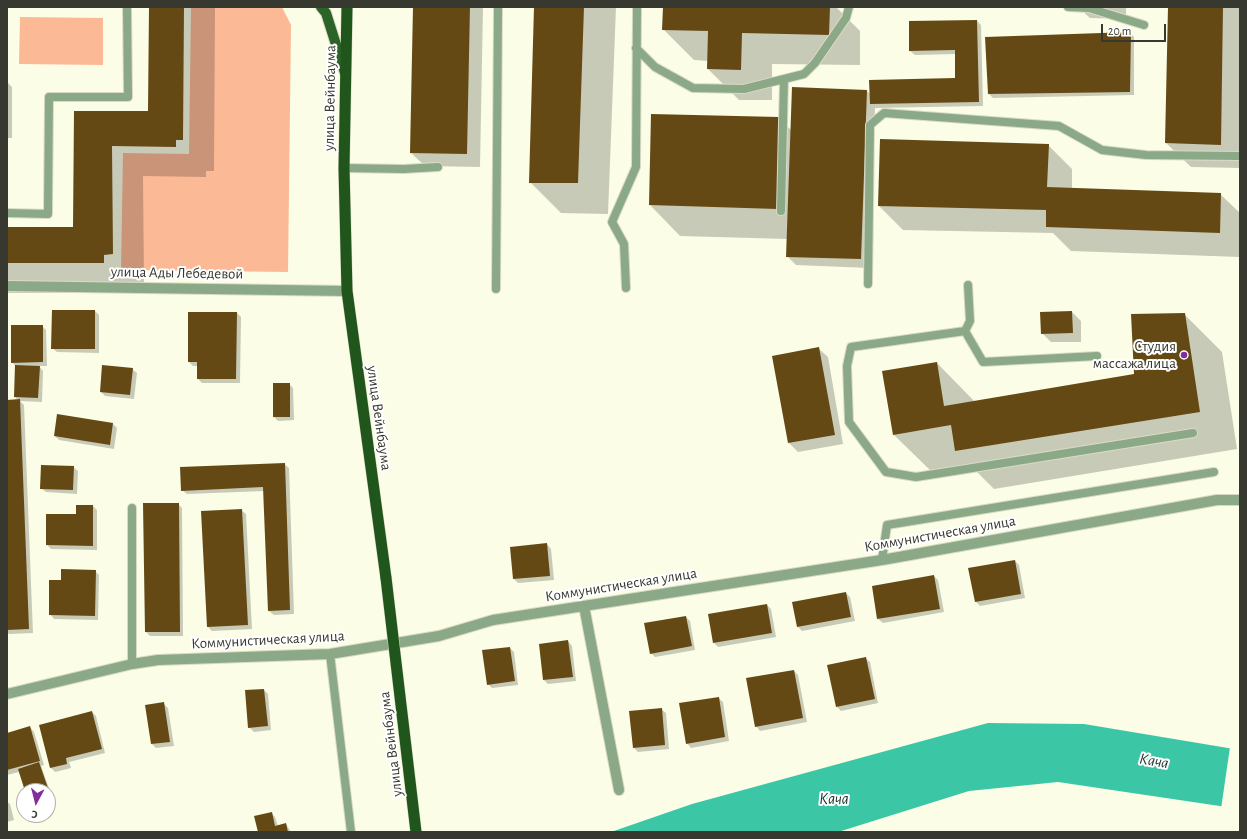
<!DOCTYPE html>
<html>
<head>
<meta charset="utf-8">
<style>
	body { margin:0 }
	#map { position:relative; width:1247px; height:839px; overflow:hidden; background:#fbfde6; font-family:"Alegreya Sans",sans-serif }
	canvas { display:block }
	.frame { position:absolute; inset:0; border:8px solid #37382f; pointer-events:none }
	.north { position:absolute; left:16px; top:783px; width:40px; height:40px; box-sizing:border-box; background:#fff; border:1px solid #afafac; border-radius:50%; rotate:187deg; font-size:11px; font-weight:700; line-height:16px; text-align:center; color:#37382f }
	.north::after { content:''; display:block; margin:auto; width:14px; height:18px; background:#812d9c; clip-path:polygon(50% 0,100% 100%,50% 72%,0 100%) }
	.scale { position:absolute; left:1101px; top:24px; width:65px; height:18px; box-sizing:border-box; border:2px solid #37382f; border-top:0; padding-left:5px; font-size:12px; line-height:14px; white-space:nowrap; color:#37382f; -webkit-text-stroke:3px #fff; paint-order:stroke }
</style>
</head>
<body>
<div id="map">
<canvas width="1247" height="839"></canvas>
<div class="frame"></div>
<div class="north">С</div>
<div class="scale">20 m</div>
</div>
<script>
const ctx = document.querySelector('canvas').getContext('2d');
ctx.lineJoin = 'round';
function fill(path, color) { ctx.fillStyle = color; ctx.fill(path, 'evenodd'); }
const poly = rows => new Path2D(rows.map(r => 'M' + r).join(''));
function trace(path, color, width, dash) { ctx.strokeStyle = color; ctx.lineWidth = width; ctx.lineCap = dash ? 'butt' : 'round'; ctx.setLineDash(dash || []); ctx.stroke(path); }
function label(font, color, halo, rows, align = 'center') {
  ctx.font = font + ' "Alegreya Sans",sans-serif'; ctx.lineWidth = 4; ctx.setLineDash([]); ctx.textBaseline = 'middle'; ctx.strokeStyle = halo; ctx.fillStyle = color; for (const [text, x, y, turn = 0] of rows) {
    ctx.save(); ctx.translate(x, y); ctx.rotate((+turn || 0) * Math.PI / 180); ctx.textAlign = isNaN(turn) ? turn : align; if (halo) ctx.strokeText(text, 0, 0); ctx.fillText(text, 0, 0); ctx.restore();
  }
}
fill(poly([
	[191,7,282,7,291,25,288,272,121,270,123,153,189,154],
	[20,17,103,18,103,65,19,64]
]), '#fcb996');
fill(poly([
	[988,723,1084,724,1240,750,1240,809,1058,782,969,791,838,832,611,832,692,804]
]), '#3bc7a5');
fill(poly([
	[1230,747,1240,748,1240,811,1221,809]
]), '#fbfde6');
fill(poly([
	[150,7,215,7,214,171,206,171,206,177,143,176,144,285,134,285,134,293,7,293,7,228,74,228,75,112,149,112],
	[414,7,483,7,480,167,425,166,411,153],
	[535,7,616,7,608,214,561,213,530,182],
	[664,7,836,7,860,31,860,65,772,64,772,100,739,100,708,69,709,61,694,60,663,29],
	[1078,7,1126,7,1126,19,1090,18],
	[1169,7,1240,7,1240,168,1191,167,1166,143],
	[977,21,981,25,983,106,875,108,869,268,796,265,787,256,788,239,680,236,650,205,779,118,792,131,867,91,871,95,956,79,956,54,915,55,910,51,910,22],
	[1130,33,1134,37,1134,95,993,98,989,94],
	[7,82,12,87,12,138,7,138],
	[1048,145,1072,169,1072,189,1220,194,1240,213,1240,257,1071,251,1053,233,903,230,879,206],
	[95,311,99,315,99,353,57,352,52,348],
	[1072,312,1081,321,1081,342,1051,342,1042,333],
	[237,313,241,317,240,383,202,383,198,379,198,366,193,366,189,362],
	[1184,314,1222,352,1237,449,994,489,971,466,932,472,894,435,937,363,975,402,1135,375],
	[42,326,46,330,47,366,39,366,43,371,42,402,20,401,24,405,33,633,9,634,7,632,7,401,19,401,15,397,16,367,12,362],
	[819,349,828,357,843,444,798,452,789,443,773,357],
	[103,366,132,369,137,373,134,399,105,396,101,392],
	[289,384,293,388,294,420,278,421,274,417],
	[113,424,117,428,114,449,59,440,55,436],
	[284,464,289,468,294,614,274,615,269,611,265,491,187,494,182,490],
	[73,467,78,471,77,494,46,492,41,488],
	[144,504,178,504,182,508,183,636,150,636,146,632],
	[93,506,97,510,97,550,51,549,47,545,47,515,77,515],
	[241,510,246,514,252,629,212,631,208,627],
	[547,544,551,549,554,580,518,583,514,579,511,548],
	[1015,561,1019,565,1025,598,980,606,976,602],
	[95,571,99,575,98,620,54,619,50,614,62,581],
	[934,576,938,580,944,612,883,623,878,619],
	[846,593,850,597,855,621,802,631,798,627],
	[767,605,771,609,776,637,718,647,714,643],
	[686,617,690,621,695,650,655,657,651,653],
	[568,641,572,646,576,681,548,684,544,680],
	[510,648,514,652,518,685,492,688,488,684],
	[865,658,870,662,878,703,841,711,837,707],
	[794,671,798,675,807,722,760,731,756,726],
	[264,690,268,694,271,730,254,732,249,727],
	[718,698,723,702,729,741,691,748,687,743],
	[164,704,168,708,174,746,156,748,152,744],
	[661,709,666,713,669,749,638,752,634,748],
	[92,712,96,716,105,753,69,762,71,768,55,772,51,768,40,725],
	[30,727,34,732,44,765,41,766,54,802,48,804,48,791,26,791,19,772,7,775,7,734],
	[7,802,10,804,14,820,7,822],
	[271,813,275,817,278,826,286,824,291,832,259,832]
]), '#0003');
fill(poly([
	[149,7,184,7,183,140,176,140,176,147,112,146,113,254,104,255,104,263,7,263,7,227,73,227,74,111,148,111],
	[413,7,470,7,467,154,410,153],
	[534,7,584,7,578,183,529,183],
	[663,7,830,7,829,35,742,33,741,70,707,69,708,31,662,30],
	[1168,7,1223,7,1221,145,1165,143],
	[977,20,979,102,870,104,869,80,955,78,955,50,909,51,909,21],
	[1131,32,1130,92,988,94,985,37],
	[792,87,867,90,861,259,786,257],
	[651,114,779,117,777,209,649,205],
	[880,139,1049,144,1047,187,1221,193,1220,233,1046,227,1046,210,878,206],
	[52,310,95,310,95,349,51,349],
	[1072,311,1073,333,1041,334,1040,312],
	[188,312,237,312,236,379,197,379,197,362,188,362],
	[1185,313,1200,412,955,451,951,425,893,435,882,371,937,362,944,406,1134,374,1131,314],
	[11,325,43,325,43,362,11,363],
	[819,347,835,435,788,443,772,356],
	[15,365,40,366,38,398,14,397],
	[102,365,133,368,130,395,100,392],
	[273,383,290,383,290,417,273,417],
	[20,399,29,629,7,630,7,400],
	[57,414,113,423,110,445,54,436],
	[285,463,290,610,268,611,263,487,181,491,180,467],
	[41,465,74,466,73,490,40,489],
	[143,503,179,503,180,632,145,632],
	[76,505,93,505,93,546,46,545,46,514,76,514],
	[242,509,248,625,207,627,201,511],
	[547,543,550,576,513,579,510,547],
	[1015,560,1021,594,975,602,968,568],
	[61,569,96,570,95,616,49,615,49,580,61,580],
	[934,575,940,609,877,619,872,586],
	[846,592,851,617,797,627,792,602],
	[767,604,772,633,713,643,708,614],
	[686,616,692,646,650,654,644,623],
	[568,640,573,677,543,680,539,644],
	[510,647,515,681,487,685,482,650],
	[866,657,875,699,836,707,827,665],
	[794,670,803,718,755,727,746,678],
	[264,689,268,726,248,728,245,690],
	[719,697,725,737,686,744,679,703],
	[164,702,170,742,151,744,145,705],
	[662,708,665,745,633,748,629,711],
	[92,711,102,749,66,758,67,764,50,768,39,725],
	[30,726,40,761,7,770,7,733],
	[39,762,51,797,48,798,48,791,25,791,18,769],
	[272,812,275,826,286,823,288,832,258,832,254,816]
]), '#644914');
const service = poly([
	[1068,7,1089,8,1144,25],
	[636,48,655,67,693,88,744,89,804,74,815,63,846,18,849,7],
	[344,168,404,169,438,167],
	[781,211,784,79],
	[7,213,48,214,49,97,128,97,127,7],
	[868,284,870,125,884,113,1059,126,1102,150,1146,155,1240,156],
	[968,285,970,321,965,331,983,362,1097,356],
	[626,288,624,244,612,222,636,167,637,7],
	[496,289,498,7],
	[965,331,851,347,847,366,849,422,886,472,916,477,1193,433],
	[882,560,887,525,1214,472],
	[330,654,351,832],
	[132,664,132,508]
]);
const minor = poly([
	[7,286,347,291],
	[584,606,619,790],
	[7,694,132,664,158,660,330,654,439,636,493,620,882,560,1217,500,1240,500]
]);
const primary = poly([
	[321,7,326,13,345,73]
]);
const trunk = poly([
	[347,7,344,168,347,291,386,578]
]);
trace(service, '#d8dac5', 10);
trace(minor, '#d8dac5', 12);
trace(primary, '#d8dac5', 12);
trace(trunk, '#d8dac5', 12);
trace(service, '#8ba887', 8);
trace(minor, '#8ba887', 10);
trace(primary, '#2c6327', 10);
trace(trunk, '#20551b', 11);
const trunkBridge = poly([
	[386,578,416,832]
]);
trace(trunkBridge, '#d8dac5', 12, []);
trace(trunkBridge, '#20551b', 11);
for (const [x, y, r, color] of [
	[1184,355,4,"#812d9c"]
]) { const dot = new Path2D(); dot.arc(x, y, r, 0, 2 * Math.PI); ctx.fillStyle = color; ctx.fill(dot); trace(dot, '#fff', 1.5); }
label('15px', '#37382f', '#fff', [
	["улица Вейнбаума",330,98,-89],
	["улица Ады Лебедевой",177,273,1],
	["улица Вейнбаума",379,418,82],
	["Коммунистическая улица",940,534,-10],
	["Коммунистическая улица",621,585,-9],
	["Коммунистическая улица",268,640,-3],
	["улица Вейнбаума",391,744,-97]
]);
label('15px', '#37382f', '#fff', [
	["Студия",1176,346],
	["массажа лица",1176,363]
], 'right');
label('italic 16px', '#182f28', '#fff', [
	["Кача",1154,761,10],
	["Кача",834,799]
]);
</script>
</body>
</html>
